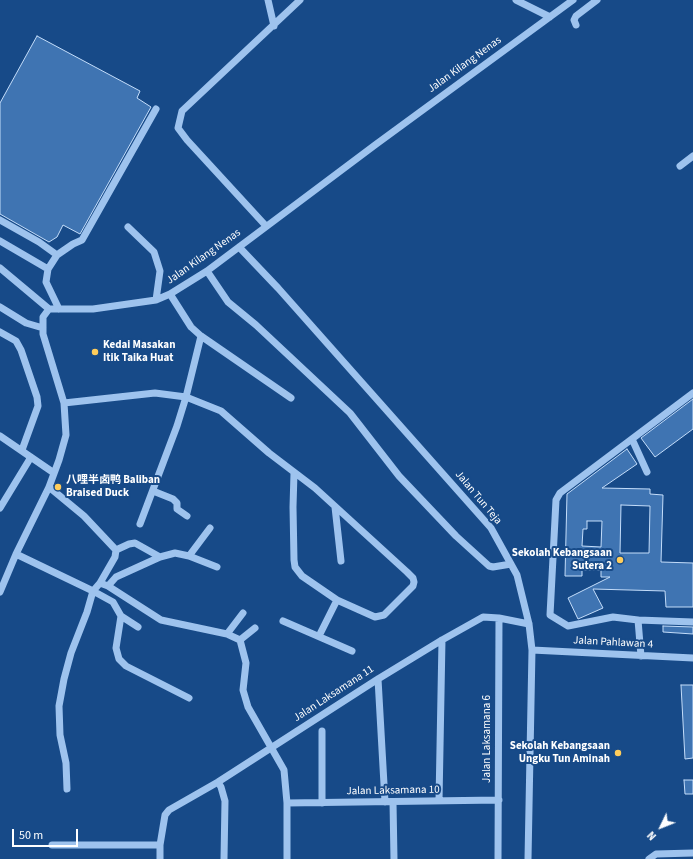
<!DOCTYPE html>
<html>
<head>
<meta charset="utf-8">
<style>
	body { margin:0 }
	#map { position:relative; width:693px; height:859px; overflow:hidden; background:#174a88; font-family:"Source Sans 3",sans-serif }
	canvas { display:block }
	.north { position:absolute; left:641px; top:807px; width:40px; height:40px; -webkit-text-stroke:3px #174a88; paint-order:stroke; rotate:227deg; font-size:11px; font-weight:700; line-height:16px; text-align:center; color:#fff }
	.north::after { content:''; display:block; margin:auto; width:14px; height:18px; background:#fff; clip-path:polygon(50% 0,100% 100%,50% 72%,0 100%) }
	.scale { position:absolute; left:12px; top:829px; width:66px; height:18px; box-sizing:border-box; border:2px solid #fff; border-top:0; padding-left:5px; font-size:12px; line-height:14px; white-space:nowrap; color:#fff; -webkit-text-stroke:3px #174a88; paint-order:stroke }
</style>
</head>
<body>
<div id="map">
<canvas width="693" height="859"></canvas>
<div class="north">N</div>
<div class="scale">50 m</div>
</div>
<script>
const ctx = document.querySelector('canvas').getContext('2d');
ctx.lineJoin = 'round';
function fill(path, color) { ctx.fillStyle = color; ctx.fill(path, 'evenodd'); }
const poly = rows => new Path2D(rows.map(r => 'M' + r).join(''));
function trace(path, color, width, dash) { ctx.strokeStyle = color; ctx.lineWidth = width; ctx.lineCap = dash ? 'butt' : 'round'; ctx.setLineDash(dash || []); ctx.stroke(path); }
function label(font, color, halo, rows, align = 'center') {
  ctx.font = font + ' "Source Sans 3","Noto Sans SC",sans-serif'; ctx.lineWidth = 4; ctx.setLineDash([]); ctx.textBaseline = 'middle'; ctx.strokeStyle = halo; ctx.fillStyle = color; for (const [text, x, y, turn = 0] of rows) {
    ctx.save(); ctx.translate(x, y); ctx.rotate((+turn || 0) * Math.PI / 180); ctx.textAlign = isNaN(turn) ? turn : align; if (halo) ctx.strokeText(text, 0, 0); ctx.fillText(text, 0, 0); ctx.restore();
  }
}
const building = poly([
	[37,36,140,91,137,98,151,107,80,234,63,225,57,237,49,242,0,214,0,103,37,36],
	[693,399,693,429,655,457,641,438,693,399],
	[627,449,637,464,602,488,650,489,650,494,663,495,661,562,693,563,693,607,666,607,665,591,593,589,603,608,578,619,568,598,610,577,601,577,601,570,582,570,582,576,565,576,567,494,627,449],
	[621,505,650,506,649,553,620,553,621,505],
	[587,521,602,521,601,547,582,546,583,529,587,529,587,521],
	[663,626,693,627,693,634,663,632,663,626],
	[681,685,693,685,693,758,685,759,681,685],
	[684,780,693,780,693,794,685,794,684,780]
]);
fill(building, '#3f74b2');
trace(building, '#c4ddfa', 1);
trace(poly([
	[268,0,274,26],
	[516,0,550,17],
	[576,25,574,20,576,16,597,0],
	[680,166,693,156],
	[0,220,39,242,57,255,48,269,46,282,59,309],
	[266,226,187,140,178,128,182,111,300,0],
	[128,227,154,252,160,271,156,300],
	[0,241,48,269],
	[239,247,278,288,491,528,517,575,529,624,532,650,528,859],
	[57,255,73,244,82,240,156,109],
	[0,268,49,309],
	[207,271,228,302,256,325,350,413,399,476,456,536,489,566,493,567,511,564],
	[170,294,191,327,201,336,291,398],
	[0,307,26,323,43,328],
	[0,332,16,341,21,350,37,397,38,406,22,450],
	[64,403,155,393,186,397,221,411,269,453,315,488,407,572,413,578,414,582,413,586,384,615,375,617,337,600,302,576,295,567,294,560,293,507,294,473],
	[0,436,54,473],
	[632,439,647,472],
	[49,487,84,516,116,550,115,557,100,583],
	[153,491,173,499,177,503,177,509,187,516],
	[335,507,341,561],
	[0,508,31,457],
	[140,524,177,426,186,397,201,336],
	[116,550,129,544,135,543,160,557],
	[16,554,93,591,100,583,108,586,161,620,227,634,240,640,246,663,243,690,248,707,284,770,287,803,287,859],
	[189,556,210,528],
	[108,586,116,577,160,557,175,553,189,556,217,567],
	[0,592,16,554,49,487,59,460,66,435,64,403,43,334,43,317,49,309,93,309,156,300,170,294,207,271,375,145,573,0],
	[121,616,116,648,119,659,126,666,189,698],
	[638,620,693,622],
	[283,621,352,651],
	[227,634,243,613],
	[319,636,337,600],
	[240,640,255,628],
	[532,650,693,658],
	[641,656,638,620,613,617,568,626,550,615,556,500,560,493,693,393],
	[378,679,385,802],
	[218,782,221,787,225,801,224,859],
	[67,789,66,763,60,735,59,706,64,679,71,653,87,612,93,591,113,602,121,616,138,627],
	[439,801,442,640],
	[393,802,394,859],
	[287,803,499,800],
	[322,803,322,731],
	[52,845,160,845],
	[160,859,160,845,165,815,169,810,218,782,378,679,442,640,483,617,499,618,529,624],
	[498,859,499,618],
	[649,859,656,854,693,853]
]), '#9ec3ee', 7);
for (const [x, y, r, color] of [
	[95,352,4,"#ffcd5b"],
	[58,487,4,"#ffcd5b"],
	[620,560,4,"#ffcd5b"],
	[618,753,4,"#ffcd5b"]
]) { const dot = new Path2D(); dot.arc(x, y, r, 0, 2 * Math.PI); ctx.fillStyle = color; ctx.fill(dot); trace(dot, '#174a88', 1.5); }
label('11px', '#fff', '#174a88', [
	["Jalan Kilang Nenas",465,65,-36],
	["Jalan Kilang Nenas",204,257,-35],
	["Jalan Tun Teja",478,498,50],
	["Jalan Pahlawan 4",613,643,3],
	["Jalan Laksamana 11",334,694,-33],
	["Jalan Laksamana 6",488,739,-90],
	["Jalan Laksamana 10",393,791,-1]
]);
label('bold 11px', '#fff', '#174a88', [
	["Kedai Masakan",103,346],
	["Itik Taika Huat",103,359],
	["八哩半卤鸭 Baliban",66,481],
	["Braised Duck",66,494],
	["Sekolah Kebangsaan",612,554,"right"],
	["Sutera 2",612,567,"right"],
	["Sekolah Kebangsaan",610,747,"right"],
	["Ungku Tun Aminah",610,760,"right"]
], 'left');
</script>
</body>
</html>
